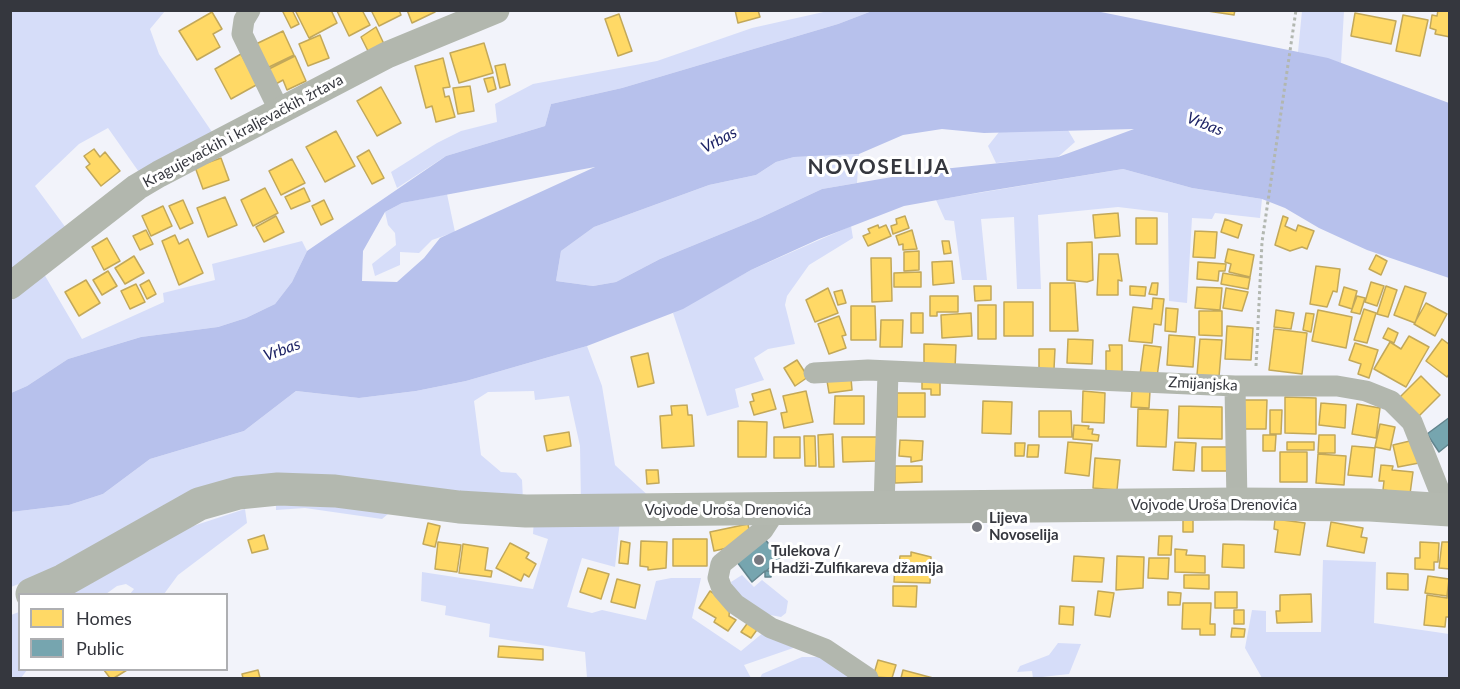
<!DOCTYPE html>
<html>
<head>
<meta charset="utf-8">
<style>
	body { margin:0 }
	#map { position:relative; width:1460px; height:689px; overflow:hidden; background:#f2f3fa; font-family:Lato,sans-serif }
	canvas { display:block }
	.frame { position:absolute; inset:0; border:12px solid #35373e; pointer-events:none }
	.legend { position:absolute; left:18px; top:593px; width:210px; height:78px; box-sizing:border-box; background:#fff; border:2px solid #aeafb2; margin:0; padding:8px 10px; list-style:none; font-size:18px; color:#35373e }
	.legend li { display:flex; align-items:center; gap:12px; height:30px }
	.legend b { width:30px; border:2px solid #aeafb2 }
</style>
</head>
<body>
<div id="map">
<canvas width="1460" height="689"></canvas>
<div class="frame"></div>
<ul class="legend">
<li><b style="height:16px;background:#ffd966"></b>Homes</li>
<li><b style="height:16px;background:#76a5af"></b>Public</li>
</ul>
</div>
<script>
const ctx = document.querySelector('canvas').getContext('2d');
ctx.lineJoin = 'round';
function fill(path, color) { ctx.fillStyle = color; ctx.fill(path, 'evenodd'); }
const poly = rows => new Path2D(rows.map(r => 'M' + r).join(''));
function trace(path, color, width, dash) { ctx.strokeStyle = color; ctx.lineWidth = width; ctx.lineCap = dash ? 'butt' : 'round'; ctx.setLineDash(dash || []); ctx.stroke(path); }
function label(font, color, halo, rows, align = 'center') {
  ctx.font = font + ' Lato,sans-serif'; ctx.lineWidth = 6; ctx.setLineDash([]); ctx.textBaseline = 'middle'; ctx.strokeStyle = halo; ctx.fillStyle = color; for (const [text, x, y, turn = 0] of rows) {
    ctx.save(); ctx.translate(x, y); ctx.rotate((+turn || 0) * Math.PI / 180); ctx.textAlign = isNaN(turn) ? turn : align; if (halo) ctx.strokeText(text, 0, 0); ctx.fillText(text, 0, 0); ctx.restore();
  }
}
fill(poly([
	[11,11,165,11,150,29,159,54,212,132,141,175,108,128,79,144,35,186,66,228,11,275],
	[828,11,872,11,838,24,622,88,551,104,545,126,446,156,397,188,391,172,437,143,461,131,497,122,495,104,533,84,657,61,752,28],
	[1302,11,1344,11,1341,63,1298,52],
	[1068,130,1075,142,1058,157,996,163,988,146,999,132],
	[859,154,857,183,822,189,760,218,660,259,616,282,593,286,556,281,561,251,594,227,709,185,756,175,776,162,794,157],
	[1123,169,1192,188,1262,199,1260,218,1215,213,1212,219,1192,218,1187,303,1169,301,1168,213,1118,207,1038,215,1041,289,1017,289,1014,217,981,219,987,280,962,280,954,221,945,220,936,200],
	[447,194,455,232,432,240,419,253,400,252,400,265,375,276,372,264,396,245,395,233,388,225,385,212,402,203],
	[851,226,853,238,809,265,787,296,785,305,795,344,768,349,754,358,764,380,735,389,739,407,707,416,673,313,751,270],
	[302,241,307,251,292,282,275,304,246,318,218,327,141,337,68,359,27,386,11,393,11,301,44,274,82,339,164,302,163,293,215,280,212,264],
	[587,346,602,386,615,465,653,500,581,502,580,446,569,396,535,400,534,391,488,392,474,401,481,455,501,472,516,473,522,480,523,500,297,476,11,587,11,512,69,505,103,494,150,459,244,431,296,391,359,398,416,391,466,381],
	[276,505,394,509,382,519,305,508,276,510],
	[245,509,247,523,178,575,164,594,130,594,134,589,126,584,117,586,106,594,61,594,138,551,193,526],
	[534,519,620,520,615,567,582,558,567,607,592,613,602,610,646,620,656,581,671,578,701,578,692,618,741,651,764,632,799,646,744,665,751,678,587,678,585,652,489,637,490,624,445,615,446,606,421,601,422,572,533,589,548,539,533,534],
	[1323,560,1376,562,1374,623,1449,634,1449,678,1262,678,1245,648,1252,610,1266,611,1266,632,1321,632],
	[742,575,754,587,762,580,788,601,786,613,781,617,765,614,732,589,731,582],
	[19,612,20,670,27,670,21,678,11,678,11,615],
	[1058,643,1081,644,1069,674,1033,678,1032,671,1017,672,1020,666,1049,655],
	[802,657,819,657,854,678,760,678,762,674]
]), '#d6ddf9');
fill(poly([
	[872,11,1096,11,1328,58,1449,103,1449,278,1367,250,1319,228,1285,208,1262,199,1192,188,1123,169,982,192,904,206,819,239,751,270,683,309,587,346,466,381,416,391,359,398,296,391,244,431,150,459,103,494,69,505,11,512,11,393,27,386,68,359,141,337,218,327,246,318,275,304,292,282,307,251,446,156,545,126,551,104,622,88,838,24],
	[942,129,984,133,1134,129,1058,157,933,170,822,189,760,218,660,259,616,282,593,286,556,281,561,251,594,227,709,185,756,175,776,162,794,157,859,154,903,135],
	[595,167,440,238,424,258,397,282,362,281,363,251,385,212,402,203]
]), '#b7c1ec');
const homes = poly([
	[282,10,292,10,299,24,291,28,282,10],
	[295,10,331,10,337,23,309,38,295,10],
	[362,10,370,25,349,36,337,11,362,10],
	[371,10,399,10,401,15,379,26,371,10],
	[407,10,435,10,435,12,412,23,407,10],
	[735,10,758,10,760,17,738,23,735,10],
	[1201,10,1235,10,1234,15,1201,10],
	[1438,10,1450,10,1450,37,1435,34,1436,30,1430,28,1432,15,1437,16,1438,10],
	[212,12,222,29,213,34,220,47,197,60,179,31,212,12],
	[1355,13,1396,21,1391,44,1351,36,1355,13],
	[619,14,632,51,618,56,605,19,619,14],
	[1403,15,1428,20,1420,56,1396,51,1403,15],
	[376,27,384,44,368,51,361,37,376,27],
	[283,31,294,55,267,68,256,44,283,31],
	[320,35,329,58,308,66,299,44,320,35],
	[484,43,493,73,459,83,450,53,484,43],
	[241,54,258,84,231,99,215,69,241,54],
	[295,56,306,81,287,90,283,80,274,85,267,70,295,56],
	[443,58,450,87,443,88,445,97,449,96,455,117,436,122,432,106,426,108,415,66,443,58],
	[505,64,510,85,500,88,495,66,505,64],
	[493,77,496,89,488,92,484,79,493,77],
	[470,86,474,111,458,114,453,88,470,86],
	[381,87,401,123,377,136,357,101,381,87],
	[336,131,355,166,325,182,306,147,336,131],
	[94,149,100,157,105,152,120,171,101,186,86,167,90,164,84,156,94,149],
	[369,150,384,178,372,184,357,157,369,150],
	[221,158,229,180,203,189,195,167,221,158],
	[292,159,305,183,281,195,269,171,292,159],
	[265,188,278,213,253,226,241,200,265,188],
	[304,188,310,201,291,209,285,197,304,188],
	[225,197,237,225,208,237,197,208,225,197],
	[183,200,193,223,180,229,169,206,183,200],
	[324,200,333,219,321,225,312,206,324,200],
	[163,206,172,226,151,236,142,216,163,206],
	[1118,213,1120,236,1095,238,1093,215,1118,213],
	[276,216,284,232,264,242,256,227,276,216],
	[905,216,909,228,893,234,891,226,897,224,896,219,905,216],
	[1283,216,1288,218,1285,226,1296,231,1298,225,1314,231,1307,249,1302,247,1290,251,1275,245,1283,216],
	[1136,218,1157,218,1157,244,1136,244,1136,218],
	[1225,219,1242,225,1238,238,1221,232,1225,219],
	[878,225,879,228,886,225,891,236,868,246,863,236,870,233,868,229,878,225],
	[146,230,153,244,140,250,133,236,146,230],
	[912,230,917,249,903,250,903,244,899,245,896,236,912,230],
	[1195,231,1217,232,1215,258,1193,257,1195,231],
	[175,235,179,244,188,239,203,273,179,285,162,241,175,235],
	[107,238,120,261,104,270,92,247,107,238],
	[942,241,949,241,951,253,944,254,942,241],
	[1092,242,1093,280,1087,282,1067,280,1067,243,1092,242],
	[1228,249,1254,255,1250,277,1229,272,1231,264,1225,262,1228,249],
	[919,251,919,270,904,271,904,252,919,251],
	[1099,254,1118,254,1122,281,1118,280,1118,295,1097,295,1099,254],
	[1376,255,1387,261,1381,275,1369,269,1376,255],
	[134,256,144,273,125,284,115,268,134,256],
	[871,258,891,258,892,301,872,302,871,258],
	[952,261,954,283,933,285,932,262,952,261],
	[1198,262,1226,264,1225,271,1219,271,1218,281,1197,279,1198,262],
	[1316,266,1340,269,1337,292,1333,291,1327,307,1310,304,1316,266],
	[108,271,117,286,102,295,93,280,108,271],
	[921,272,921,287,894,287,894,273,921,272],
	[1223,273,1250,278,1248,289,1221,284,1223,273],
	[86,280,100,303,79,316,65,292,86,280],
	[149,280,156,294,147,299,140,285,149,280],
	[1371,282,1384,286,1377,306,1365,302,1371,282],
	[1050,283,1075,283,1078,331,1050,331,1050,283],
	[1152,283,1158,283,1157,295,1149,294,1152,283],
	[136,284,145,302,130,309,121,291,136,284],
	[974,286,991,286,991,300,975,301,974,286],
	[1130,286,1146,287,1145,296,1130,295,1130,286],
	[1386,286,1397,290,1388,317,1377,314,1386,286],
	[1405,286,1426,293,1415,323,1394,315,1405,286],
	[1197,287,1222,288,1220,310,1195,308,1197,287],
	[1344,287,1357,291,1352,309,1339,305,1344,287],
	[828,288,838,313,815,322,806,300,828,288],
	[1226,288,1248,292,1242,311,1223,308,1226,288],
	[842,290,846,303,838,305,834,292,842,290],
	[930,296,958,296,958,312,937,312,937,316,930,316,930,296],
	[1357,296,1365,298,1360,314,1351,312,1357,296],
	[1153,298,1164,299,1161,325,1154,324,1152,343,1129,341,1133,307,1152,309,1153,298],
	[1004,302,1033,302,1033,336,1004,336,1004,302],
	[1426,303,1447,314,1435,336,1414,324,1426,303],
	[978,305,996,305,996,339,978,339,978,305],
	[851,306,875,306,876,340,851,340,851,306],
	[1166,308,1178,309,1176,332,1165,331,1166,308],
	[1364,309,1376,313,1367,343,1354,340,1364,309],
	[1276,310,1294,313,1291,329,1274,327,1276,310],
	[1318,310,1352,317,1346,348,1312,341,1318,310],
	[1199,311,1222,311,1222,336,1199,335,1199,311],
	[911,313,923,313,923,333,911,333,911,313],
	[971,313,972,336,942,338,941,315,971,313],
	[1306,313,1314,314,1311,332,1303,330,1306,313],
	[839,316,846,335,842,336,846,348,829,354,818,324,839,316],
	[881,320,903,320,902,347,880,347,881,320],
	[1227,326,1253,328,1251,360,1225,359,1227,326],
	[1388,328,1398,333,1394,343,1383,338,1388,328],
	[1274,329,1307,333,1302,374,1269,370,1274,329],
	[1169,335,1195,337,1193,367,1167,365,1169,335],
	[1409,336,1429,347,1406,387,1374,369,1390,342,1401,349,1409,336],
	[1068,339,1093,340,1092,364,1067,363,1068,339],
	[1200,339,1222,340,1219,377,1197,375,1200,339],
	[1442,339,1450,345,1450,373,1447,377,1426,361,1442,339],
	[1355,343,1378,350,1369,378,1358,374,1361,364,1349,360,1355,343],
	[924,344,956,345,955,369,924,368,924,344],
	[1109,345,1122,345,1122,372,1106,372,1106,351,1110,351,1109,345],
	[1144,345,1161,347,1157,377,1140,375,1144,345],
	[1039,349,1055,349,1054,369,1039,369,1039,349],
	[648,353,654,383,638,387,631,357,648,353],
	[797,360,808,377,795,386,784,368,797,360],
	[1421,376,1440,395,1419,416,1400,397,1421,376],
	[851,378,852,390,829,393,827,381,851,378],
	[940,379,940,395,931,395,931,389,922,389,922,380,940,379],
	[770,389,776,409,754,415,750,402,754,401,752,394,770,389],
	[1132,390,1150,391,1149,408,1131,407,1132,390],
	[806,391,813,422,784,428,781,413,787,412,783,396,806,391],
	[1083,391,1105,393,1104,423,1082,422,1083,391],
	[897,393,925,393,925,417,897,417,897,393],
	[835,396,864,396,864,424,834,424,835,396],
	[1285,397,1316,398,1316,434,1285,433,1285,397],
	[1242,400,1267,400,1266,429,1242,429,1242,400],
	[983,401,1012,402,1011,434,982,433,983,401],
	[1321,403,1346,405,1345,428,1319,425,1321,403],
	[1357,404,1380,408,1376,438,1352,434,1357,404],
	[687,405,688,415,692,415,694,446,662,448,660,416,672,415,671,406,687,405],
	[1179,406,1222,407,1222,439,1178,438,1179,406],
	[1138,409,1168,410,1166,447,1137,446,1138,409],
	[1270,410,1282,410,1281,434,1270,434,1270,410],
	[1039,411,1071,411,1072,437,1039,437,1039,411],
	[738,421,767,422,766,457,738,457,738,421],
	[1380,424,1395,427,1390,450,1375,447,1380,424],
	[1074,425,1089,426,1088,429,1093,429,1092,434,1099,435,1098,441,1073,439,1074,425],
	[569,432,571,446,547,451,544,436,569,432],
	[833,434,834,467,819,467,818,435,833,434],
	[1263,435,1276,435,1275,451,1263,451,1263,435],
	[1319,435,1335,435,1335,453,1318,453,1319,435],
	[804,436,815,436,816,466,805,466,804,436],
	[774,437,800,437,800,458,774,458,774,437],
	[842,437,877,437,876,461,843,462,842,437],
	[900,440,923,441,922,460,911,462,911,457,899,456,900,440],
	[1414,440,1419,463,1398,467,1393,445,1414,440],
	[1068,442,1092,444,1089,476,1065,473,1068,442],
	[1175,442,1196,443,1194,471,1173,470,1175,442],
	[1287,442,1314,442,1314,450,1287,450,1287,442],
	[1015,443,1025,443,1024,456,1015,456,1015,443],
	[1028,445,1039,445,1038,457,1027,457,1028,445],
	[1352,446,1375,448,1372,477,1348,475,1352,446],
	[1202,447,1229,447,1228,471,1202,471,1202,447],
	[1280,452,1307,452,1307,482,1280,482,1280,452],
	[1318,454,1346,456,1344,485,1316,483,1318,454],
	[1095,458,1120,460,1117,490,1093,488,1095,458],
	[1381,465,1393,466,1392,470,1413,472,1410,494,1383,490,1384,481,1379,481,1381,465],
	[895,466,922,466,922,482,895,483,895,466],
	[646,470,658,470,659,483,647,484,646,470],
	[1275,519,1305,523,1300,555,1275,552,1278,530,1274,529,1275,519],
	[1183,520,1193,520,1193,532,1183,532,1183,520],
	[1331,522,1363,528,1361,537,1367,538,1364,553,1327,546,1331,522],
	[428,523,440,526,435,547,423,544,428,523],
	[748,524,750,535,736,546,714,551,710,532,748,524],
	[264,535,268,549,252,553,248,540,264,535],
	[1159,536,1172,536,1171,555,1158,555,1159,536],
	[673,539,707,539,707,566,673,566,673,539],
	[621,541,630,543,628,564,619,563,621,541],
	[641,541,667,542,666,568,648,570,648,567,640,566,641,541],
	[438,542,461,545,457,572,435,569,438,542],
	[1420,542,1439,543,1438,562,1434,562,1434,570,1415,569,1415,558,1420,558,1420,542],
	[1442,542,1450,542,1450,569,1439,568,1442,542],
	[510,543,529,553,526,558,536,564,529,577,524,574,521,581,496,568,510,543],
	[463,544,488,548,485,570,492,571,491,577,459,573,463,544],
	[1223,544,1244,545,1244,568,1222,567,1223,544],
	[1175,549,1187,550,1186,555,1205,556,1205,573,1175,572,1175,549],
	[911,552,931,557,930,583,894,582,895,565,899,565,900,556,911,556,911,552],
	[1074,556,1104,558,1102,582,1072,581,1074,556],
	[1117,556,1144,557,1143,588,1116,590,1117,556],
	[1149,558,1169,558,1168,579,1148,578,1149,558],
	[588,568,609,574,601,599,580,592,588,568],
	[1387,573,1408,574,1408,590,1387,589,1387,573],
	[1184,575,1209,575,1209,589,1184,588,1184,575],
	[1428,576,1449,579,1447,596,1425,593,1428,576],
	[617,579,640,585,635,608,611,602,617,579],
	[893,586,917,586,916,607,893,606,893,586],
	[1449,587,1450,617,1446,617,1445,627,1424,625,1427,595,1447,598,1449,587],
	[710,591,730,604,729,616,736,620,728,631,714,622,716,618,699,608,710,591],
	[1098,591,1114,593,1110,617,1095,615,1098,591],
	[1168,592,1181,593,1180,605,1168,605,1168,592],
	[1215,592,1237,592,1237,608,1215,608,1215,592],
	[1311,594,1312,622,1277,623,1276,611,1280,611,1280,595,1311,594],
	[1183,603,1211,603,1210,624,1215,624,1215,635,1200,635,1200,629,1182,629,1183,603],
	[1060,606,1074,607,1073,625,1059,624,1060,606],
	[1234,610,1244,610,1244,624,1234,624,1234,610],
	[749,621,759,627,751,638,741,632,749,621],
	[1232,628,1245,629,1244,637,1231,637,1232,628],
	[499,646,543,649,543,660,498,657,499,646],
	[878,660,896,665,892,678,873,677,878,660],
	[104,670,127,670,114,678,110,678,104,670],
	[258,670,260,678,243,678,242,674,258,670],
	[903,670,933,678,901,678,903,670]
]);
fill(homes, '#ffd966');
trace(homes, '#c2a85a', 1.5);
const public = poly([
	[1450,417,1450,452,1449,444,1439,452,1427,434,1450,417],
	[765,539,780,559,766,571,771,571,771,577,765,577,765,571,752,582,737,562,765,539]
]);
fill(public, '#76a5af');
trace(public, '#62848d', 1.5);
trace(poly([
	[1256,366,1262,242,1296,10]
]), '#b2b7b0', 3, [3, 3]);
trace(poly([
	[250,10,244,20,242,34,279,110],
	[814,373,868,370,1235,386,1337,386,1366,391,1391,401,1412,422,1447,510],
	[1235,386,1237,504],
	[884,508,888,372],
	[776,510,763,530,721,564,718,578,722,589,735,604,771,628,825,649,868,678]
]), '#b2b7ae', 21);
trace(poly([
	[10,286,137,187,159,174,387,55,496,10]
]), '#b2b7ae', 27);
trace(poly([
	[32,594,64,580,199,504,238,493,278,489,335,491,459,507,526,511,1237,504,1370,505,1450,510]
]), '#b3b8af', 33);
for (const [x, y, r, color] of [
	[977,527,6,"#777980"],
	[759,560,6,"#777980"]
]) { const dot = new Path2D(); dot.arc(x, y, r, 0, 2 * Math.PI); ctx.fillStyle = color; ctx.fill(dot); trace(dot, '#fff', 2); }
label('15px', '#35373e', '#fff', [
	["Kragujevačkih i kraljevačkih žrtava",243,131,-28],
	["Zmijanjska",1203,384,3],
	["Vojvode Uroša Drenovića",1214,505],
	["Vojvode Uroša Drenovića",728,510]
]);
label('bold 15px', '#35373e', '#fff', [
	["Lijeva",989,518],
	["Novoselija",989,535],
	["Tulekova /",771,551],
	["Hadži-Zulfikareva džamija",771,568]
], 'left');
label('italic 16px', '#1e2466', '#fff', [
	["Vrbas",1205,124,22],
	["Vrbas",719,140,-28],
	["Vrbas",282,350,-20]
]);
ctx.letterSpacing = '1.5px';
label('bold 21px', '#35373e', '#fff', [
	["NOVOSELIJA",879,167]
]);
ctx.letterSpacing = '0px';
</script>
</body>
</html>
